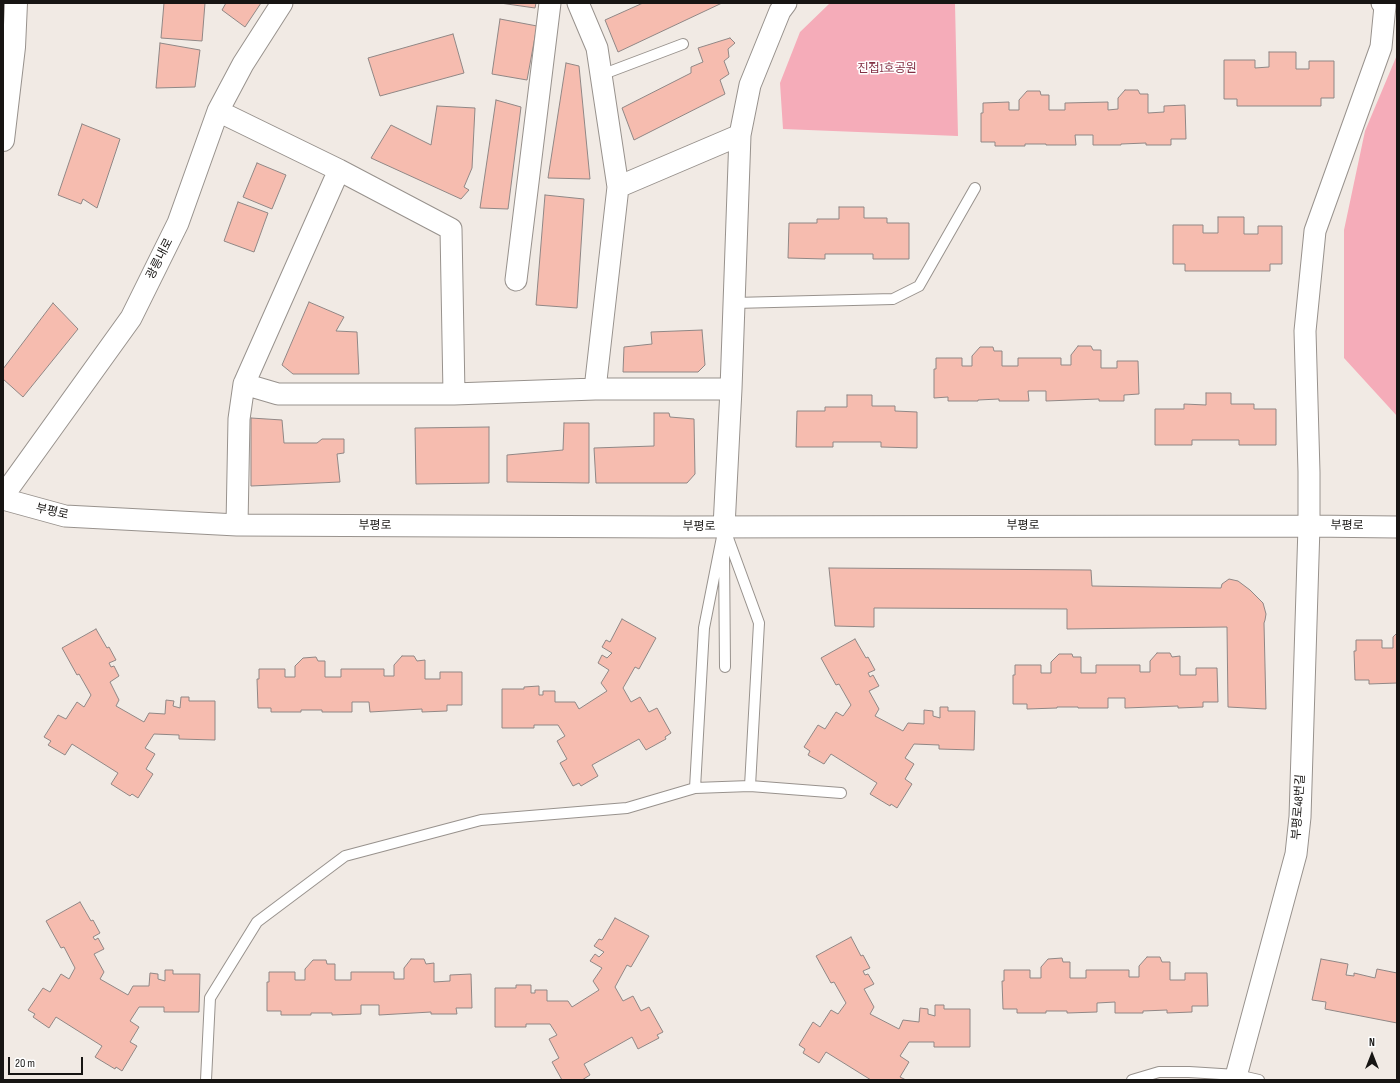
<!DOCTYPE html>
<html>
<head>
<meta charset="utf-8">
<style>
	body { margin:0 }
	#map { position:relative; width:1400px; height:1083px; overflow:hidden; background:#f1eae4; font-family:"Sofia Sans Condensed",sans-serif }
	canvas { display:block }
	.frame { position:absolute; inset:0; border:4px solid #171513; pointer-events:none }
	.north { position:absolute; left:1352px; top:1035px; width:40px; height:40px; -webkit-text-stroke:3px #fff; paint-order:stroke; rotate:0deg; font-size:11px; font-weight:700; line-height:16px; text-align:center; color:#171513 }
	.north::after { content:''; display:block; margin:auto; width:14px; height:18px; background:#171513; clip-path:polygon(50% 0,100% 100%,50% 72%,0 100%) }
	.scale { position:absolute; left:8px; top:1057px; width:75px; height:18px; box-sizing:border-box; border:2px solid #171513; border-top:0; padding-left:5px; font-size:12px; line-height:14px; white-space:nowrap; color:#171513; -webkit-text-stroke:3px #fff; paint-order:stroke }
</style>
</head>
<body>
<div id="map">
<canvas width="1400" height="1083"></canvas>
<div class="frame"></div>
<div class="north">N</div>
<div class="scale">20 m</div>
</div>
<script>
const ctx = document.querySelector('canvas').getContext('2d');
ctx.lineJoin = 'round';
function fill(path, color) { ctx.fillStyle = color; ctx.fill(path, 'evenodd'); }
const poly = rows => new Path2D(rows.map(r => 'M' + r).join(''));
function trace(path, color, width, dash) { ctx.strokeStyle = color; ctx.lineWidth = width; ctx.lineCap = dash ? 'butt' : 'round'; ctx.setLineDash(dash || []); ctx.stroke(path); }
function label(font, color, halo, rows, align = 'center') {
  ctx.font = font + ' "Sofia Sans Condensed","Noto Sans KR",sans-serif'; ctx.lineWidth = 3; ctx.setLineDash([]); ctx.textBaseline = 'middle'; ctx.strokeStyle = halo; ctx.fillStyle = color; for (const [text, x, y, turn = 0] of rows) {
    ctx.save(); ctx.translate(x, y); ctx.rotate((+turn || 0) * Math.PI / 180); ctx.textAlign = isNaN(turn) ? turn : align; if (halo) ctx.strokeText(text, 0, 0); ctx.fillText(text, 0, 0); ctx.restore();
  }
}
fill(poly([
	[829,4,955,4,958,136,783,129,780,83,800,32],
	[1397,55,1397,416,1344,358,1344,230,1365,131]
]), '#f5acb9');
const building = poly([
	[164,3,205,3,202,41,161,38,164,3],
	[226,3,261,3,245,27,222,10,226,3],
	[500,3,536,3,535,8,500,3],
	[643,3,722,3,618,52,605,20,643,3],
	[500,19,537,26,527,80,492,74,500,19],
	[453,34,464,73,380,96,368,58,453,34],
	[730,38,735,43,728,49,729,57,724,61,729,74,720,80,725,94,634,140,622,108,691,73,691,67,703,62,698,48,730,38],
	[160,43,200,50,195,87,156,88,160,43],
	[1269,52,1296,52,1296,69,1309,69,1309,61,1334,61,1334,98,1321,98,1321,106,1237,106,1237,99,1224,99,1224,60,1255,60,1255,68,1269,67,1269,52],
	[566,63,579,66,590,179,548,178,566,63],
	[1125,90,1138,90,1140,94,1148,94,1148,113,1164,112,1164,106,1185,105,1186,139,1171,139,1171,145,1146,145,1146,143,1121,144,1121,145,1093,145,1093,135,1075,135,1076,145,1046,145,1046,144,1025,144,1025,146,995,146,995,142,981,142,981,113,983,113,983,103,1009,102,1009,110,1019,110,1019,100,1027,91,1040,91,1041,95,1049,95,1049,110,1065,110,1065,103,1108,102,1108,110,1118,109,1118,98,1125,90],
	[496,100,521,107,508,209,480,208,496,100],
	[437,106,475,108,472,168,464,187,469,190,461,199,371,158,391,125,431,145,437,106],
	[82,124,120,139,97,208,83,199,81,204,58,195,82,124],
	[257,163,286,175,272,209,243,197,257,163],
	[545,195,584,199,577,308,536,305,545,195],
	[238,202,268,213,254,252,224,241,238,202],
	[839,207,864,207,864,218,887,218,887,223,909,223,909,259,873,259,873,254,825,254,825,259,788,258,789,223,817,223,817,219,839,219,839,207],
	[1218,217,1244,217,1244,234,1258,234,1258,226,1282,226,1282,264,1270,264,1270,271,1185,271,1185,264,1173,264,1173,225,1203,225,1203,233,1218,233,1218,217],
	[309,302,344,317,336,331,357,332,359,374,293,374,282,365,309,302],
	[53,303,78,329,23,397,3,379,3,369,53,303],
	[702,330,705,365,698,372,623,372,624,347,652,344,651,332,702,330],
	[1078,346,1091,346,1093,350,1101,350,1101,368,1117,368,1117,361,1138,361,1139,394,1124,395,1124,401,1099,401,1099,399,1046,401,1046,391,1028,391,1029,401,999,401,999,399,978,400,978,401,948,401,948,397,934,398,934,369,936,369,936,358,962,358,962,366,972,366,972,356,980,347,993,347,994,351,1002,351,1002,366,1018,366,1018,358,1061,358,1061,365,1071,365,1071,355,1078,346],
	[1206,393,1231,393,1231,404,1254,404,1254,409,1276,409,1276,445,1239,445,1239,440,1192,440,1192,445,1155,445,1155,409,1184,409,1184,404,1206,405,1206,393],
	[847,395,872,395,872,406,895,406,895,411,917,412,917,448,881,447,881,442,833,442,833,447,796,447,797,411,825,411,825,407,847,407,847,395],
	[654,413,669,413,670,417,694,419,695,474,687,483,596,483,594,448,654,446,654,413],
	[251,418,282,420,284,443,317,443,322,439,344,439,344,453,337,454,340,482,251,486,251,418],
	[564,423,589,423,589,483,507,482,507,455,563,450,564,423],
	[489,427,489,483,416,484,415,428,489,427],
	[829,568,1091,570,1092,586,1221,588,1222,584,1229,579,1238,581,1250,590,1263,603,1266,614,1265,620,1264,623,1266,709,1228,707,1227,627,1067,629,1067,609,874,608,874,627,835,626,829,568],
	[622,619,656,638,639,669,635,667,623,688,631,702,640,697,649,712,657,708,671,733,665,737,666,739,646,750,639,739,592,765,598,776,581,786,579,783,573,786,560,763,567,759,557,741,565,736,558,725,534,725,534,728,502,728,502,689,524,689,524,687,539,686,539,695,543,695,543,691,555,691,555,702,575,702,579,709,607,691,601,683,609,670,598,663,602,655,607,658,612,653,602,647,606,640,610,642,622,619],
	[96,629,107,648,109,647,116,660,109,663,111,667,114,666,119,676,110,682,119,700,116,706,144,722,149,713,165,714,166,700,174,701,173,706,180,708,181,697,189,697,189,701,215,701,215,740,179,739,179,735,154,734,145,748,155,754,146,769,153,774,138,798,132,794,130,796,111,784,118,773,72,744,65,755,48,745,51,741,44,737,58,715,66,719,77,702,84,707,91,695,79,674,77,675,62,648,96,629],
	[1397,633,1397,683,1369,684,1369,680,1355,680,1354,651,1356,651,1356,640,1382,640,1382,648,1393,648,1393,637,1397,633],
	[855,639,866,658,868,657,875,670,868,673,870,677,873,675,879,686,869,691,879,709,875,716,903,731,908,723,924,724,924,710,933,711,933,716,940,718,940,707,948,707,948,711,975,711,974,750,939,749,939,745,914,744,905,758,914,764,905,779,912,784,897,808,891,804,890,806,870,794,877,783,831,754,824,764,808,755,810,751,804,747,818,725,825,729,836,712,843,716,851,705,839,684,836,685,821,658,855,639],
	[1157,653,1170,653,1172,657,1180,656,1180,675,1196,675,1196,668,1217,668,1218,702,1203,702,1203,707,1178,708,1178,706,1125,708,1125,698,1108,698,1108,708,1078,708,1078,707,1057,707,1057,708,1027,709,1027,704,1013,704,1013,675,1015,675,1015,665,1041,665,1041,673,1051,673,1051,662,1059,654,1072,654,1073,657,1081,657,1081,673,1096,673,1096,665,1140,665,1140,672,1150,672,1150,661,1157,653],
	[402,656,414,656,417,661,425,660,425,679,440,679,440,672,462,672,462,705,447,705,447,711,422,712,422,709,370,712,369,702,352,702,352,712,322,712,322,710,301,710,301,712,271,712,271,708,258,708,257,679,259,679,259,669,285,669,285,677,295,677,295,666,303,658,316,657,318,661,325,661,325,677,341,677,341,669,384,669,384,676,394,676,394,665,402,656],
	[80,902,91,921,93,920,100,933,93,937,95,940,98,938,104,949,94,954,104,972,100,979,128,995,133,986,149,986,150,973,158,974,158,979,165,981,165,970,173,970,173,974,200,974,199,1012,164,1012,164,1007,139,1007,130,1021,139,1027,130,1042,137,1046,122,1071,116,1067,115,1069,95,1057,102,1046,56,1017,49,1028,33,1017,35,1014,28,1010,43,988,50,992,61,974,69,979,75,968,64,947,61,948,46,921,80,902],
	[615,918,649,936,631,967,627,965,615,987,623,1001,633,996,641,1011,649,1007,663,1032,657,1035,659,1038,638,1049,632,1037,584,1064,590,1075,582,1080,562,1080,552,1062,559,1058,549,1039,557,1035,550,1024,526,1024,526,1027,495,1027,495,988,516,988,516,985,531,985,531,993,535,993,535,990,547,990,547,1001,568,1001,572,1007,599,990,593,981,602,968,590,961,595,954,599,957,604,952,594,946,599,939,602,940,615,918],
	[851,937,861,956,863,955,870,968,863,971,865,975,868,974,874,984,864,989,874,1007,870,1014,899,1029,903,1020,919,1022,920,1008,928,1009,928,1014,935,1016,935,1005,944,1005,944,1009,970,1009,970,1047,934,1047,934,1042,909,1042,900,1056,909,1062,900,1077,906,1080,871,1080,826,1052,819,1063,803,1053,805,1049,799,1045,813,1022,820,1027,831,1010,838,1014,846,1003,834,982,831,983,816,956,851,937],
	[1147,957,1160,957,1162,962,1170,962,1170,980,1185,980,1185,973,1207,973,1208,1006,1192,1006,1192,1012,1167,1013,1167,1010,1143,1011,1143,1013,1115,1013,1115,1002,1097,1003,1097,1012,1067,1013,1067,1011,1046,1011,1046,1013,1017,1013,1017,1009,1003,1009,1002,981,1004,981,1004,970,1030,970,1030,978,1041,978,1041,967,1048,959,1062,958,1063,962,1070,962,1070,978,1086,978,1086,970,1129,970,1129,977,1139,977,1139,966,1147,957],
	[411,959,424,959,426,964,434,963,434,982,450,981,450,975,471,974,472,1008,456,1008,457,1014,431,1014,431,1012,379,1015,379,1005,361,1005,361,1014,332,1015,332,1013,311,1013,311,1015,281,1015,281,1011,267,1011,267,982,269,982,269,972,295,972,295,980,305,980,305,969,313,960,326,960,327,964,335,964,335,980,351,980,351,972,394,972,394,979,404,979,404,968,411,959],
	[1321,959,1348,964,1346,975,1354,976,1354,973,1375,978,1377,969,1397,973,1397,1023,1325,1009,1326,1002,1312,1000,1321,959]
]);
fill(building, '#f6bcaf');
trace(building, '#908785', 1);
const service = poly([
	[601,75,683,44],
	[734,303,893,299,919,286,975,188],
	[724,527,759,623,750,786],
	[724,549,725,667],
	[695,788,704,628,724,527],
	[206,1080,210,998,257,922,345,856,481,820,627,808,695,788,750,786,841,793],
	[1132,1080,1159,1072,1189,1072,1237,1075,1259,1080]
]);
const minor = poly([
	[578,3,597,48,618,187],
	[218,111,339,170,451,229,454,394,278,394,244,384,339,170],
	[740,135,750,85,780,11,786,3],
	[516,280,550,3],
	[454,394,595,389,731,389,740,135,618,187,595,389],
	[3,496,131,318,178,223,218,111,243,64,282,3],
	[3,499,65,516,237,525,674,527,1309,526,1397,527],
	[237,525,239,419,244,384],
	[724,527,731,389],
	[1235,1080,1296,854,1300,817,1309,526,1309,472,1305,331,1315,231,1381,47,1385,6,1382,3]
]);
const secondary = poly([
	[3,140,14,47,16,3]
]);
trace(service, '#98928d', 12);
trace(minor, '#98928d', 23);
trace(secondary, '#98928d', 24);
trace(service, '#fff', 10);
trace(minor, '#fff', 21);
trace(secondary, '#fff', 22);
label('12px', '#832f44', '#fff', [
	["진접1호공원",887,69]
]);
label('12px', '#171513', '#fff', [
	["광릉내로",160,259,-63],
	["부평로",52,512,13],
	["부평로",375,526],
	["부평로",1023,526],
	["부평로",1347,526,1],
	["부평로",699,527],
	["부평로48번길",1299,807,-86]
]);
</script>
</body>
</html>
